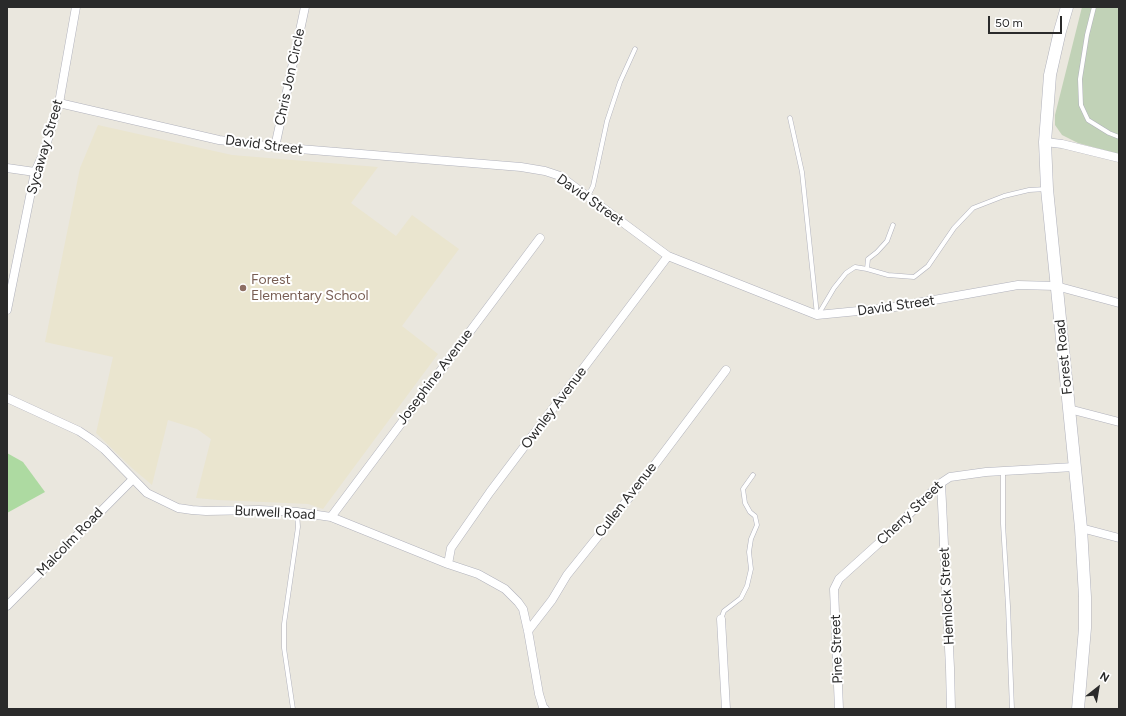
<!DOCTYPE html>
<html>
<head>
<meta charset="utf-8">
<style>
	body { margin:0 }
	#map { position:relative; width:1126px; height:716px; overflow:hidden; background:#eae7de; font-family:Figtree,sans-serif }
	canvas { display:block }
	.frame { position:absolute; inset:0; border:8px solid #2a2a2a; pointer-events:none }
	.north { position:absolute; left:1078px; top:668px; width:40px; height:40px; -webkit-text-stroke:3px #fff; paint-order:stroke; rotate:31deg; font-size:11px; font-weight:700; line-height:16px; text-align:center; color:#2a2a2a }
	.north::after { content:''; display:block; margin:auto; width:14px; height:18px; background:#2a2a2a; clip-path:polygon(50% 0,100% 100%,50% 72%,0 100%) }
	.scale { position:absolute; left:988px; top:16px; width:74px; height:18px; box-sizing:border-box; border:2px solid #2a2a2a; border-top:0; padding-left:5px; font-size:12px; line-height:14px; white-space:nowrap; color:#2a2a2a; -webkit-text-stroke:3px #fff; paint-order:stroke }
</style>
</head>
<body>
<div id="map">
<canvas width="1126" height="716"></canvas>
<div class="frame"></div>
<div class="north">N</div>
<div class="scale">50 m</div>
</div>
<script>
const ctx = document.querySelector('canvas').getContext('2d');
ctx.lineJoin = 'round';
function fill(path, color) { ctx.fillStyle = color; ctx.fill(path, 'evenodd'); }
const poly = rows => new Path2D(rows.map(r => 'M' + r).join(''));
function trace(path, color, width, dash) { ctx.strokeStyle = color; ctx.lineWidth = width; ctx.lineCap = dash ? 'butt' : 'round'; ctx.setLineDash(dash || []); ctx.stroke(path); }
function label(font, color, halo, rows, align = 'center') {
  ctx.font = font + ' Figtree,sans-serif'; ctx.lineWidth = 4; ctx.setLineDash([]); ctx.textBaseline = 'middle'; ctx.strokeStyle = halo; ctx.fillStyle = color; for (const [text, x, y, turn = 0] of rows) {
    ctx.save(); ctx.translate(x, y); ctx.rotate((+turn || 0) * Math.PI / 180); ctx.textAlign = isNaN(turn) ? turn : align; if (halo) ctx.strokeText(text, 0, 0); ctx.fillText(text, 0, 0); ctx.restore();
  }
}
fill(poly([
	[98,125,232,155,378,167,351,203,396,236,412,215,459,249,402,326,438,354,323,509,308,504,218,500,196,498,211,439,197,429,168,420,152,485,133,469,96,433,113,357,45,342,80,168]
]), '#eae5cf');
fill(poly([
	[7,453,23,462,45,492,7,513]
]), '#addaa1');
fill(poly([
	[1082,7,1119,7,1119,154,1078,143,1062,135,1055,125,1055,115]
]), '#c1d2b7');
const lane = poly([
	[1094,7,1087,35,1080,79,1081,105,1088,120,1109,133,1119,137],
	[790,118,802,172,817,315],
	[588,196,593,186,607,121,620,82,635,49],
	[867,269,868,259,877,252,887,241,893,225],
	[818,315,834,288,846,273,855,267,867,269,888,275,914,277,928,266,954,228,973,208,1004,196,1029,190,1046,189],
	[1003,472,1003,524,1008,606,1012,709],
	[721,619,724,611,741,598,747,586,751,569,749,552,751,539,757,525,755,516,750,512,745,503,743,489,753,475],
	[293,709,284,648,284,624,298,527,297,512]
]);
const street = poly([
	[59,103,219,140,275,147,521,167,545,171,560,176,668,256,817,315,889,308,1018,285,1056,286,1119,303],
	[1045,142,1062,144,1119,158],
	[275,147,305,7],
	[7,168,35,172],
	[7,310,35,172,44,152,59,103,76,7],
	[7,398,79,431,91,439,104,449,147,493,178,508,192,510,206,511,259,510,297,512,331,517,448,564,478,574,505,589,518,602,523,609,528,631,539,694,543,707,545,709],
	[1069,409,1119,422],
	[941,483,950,668,951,709],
	[331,517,540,238],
	[1081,528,1119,538],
	[448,564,451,548,490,492,668,256],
	[7,606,133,479],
	[721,619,726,709],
	[528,631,552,600,567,575,644,479,726,370],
	[839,709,834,589,839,579,890,533,941,483,950,477,986,472,1074,467]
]);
const secondary = poly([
	[1067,7,1060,31,1050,75,1045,142,1047,189,1081,528,1085,597,1085,628,1078,709]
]);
trace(lane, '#b1b2bc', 5);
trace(street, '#b1b2bc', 9);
trace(secondary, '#b1b2bc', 13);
trace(lane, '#fff', 4);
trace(street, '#fff', 8);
trace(secondary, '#fff', 12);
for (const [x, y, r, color] of [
	[243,288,4,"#8d6e63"]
]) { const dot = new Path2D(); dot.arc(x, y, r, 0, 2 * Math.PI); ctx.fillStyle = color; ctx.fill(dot); trace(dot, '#fff', 1.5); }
label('14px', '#2a2a2a', '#fff', [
	["Chris Jon Circle",290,77,-78],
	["David Street",264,145,7],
	["Sycaway Street",45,147,-74],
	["David Street",590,200,35],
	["David Street",896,306,-8],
	["Forest Road",1064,357,-96],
	["Josephine Avenue",435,377,-53],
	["Ownley Avenue",554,408,-53],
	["Cullen Avenue",626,500,-52],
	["Burwell Road",275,513,3],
	["Cherry Street",910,513,-44],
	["Malcolm Road",70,542,-46],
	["Hemlock Street",947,596,-93],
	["Pine Street",837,649,-92]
]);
label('14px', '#785e54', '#fff', [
	["Forest",251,280],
	["Elementary School",251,296]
], 'left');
</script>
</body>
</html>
